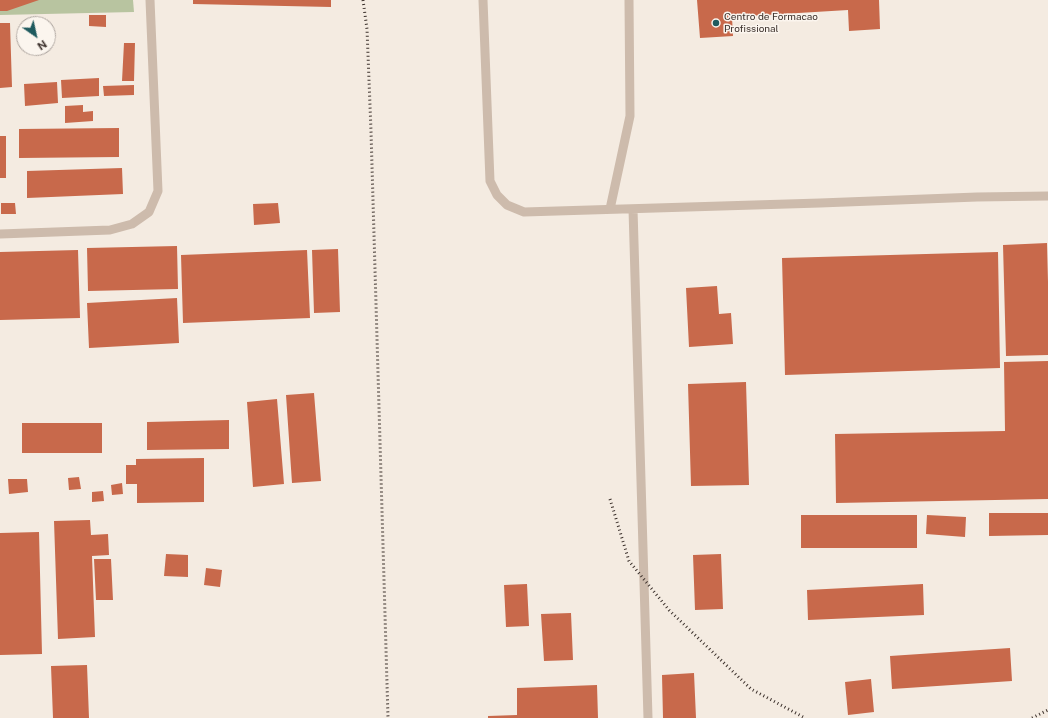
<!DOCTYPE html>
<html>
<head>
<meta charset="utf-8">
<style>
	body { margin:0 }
	#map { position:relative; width:1048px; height:718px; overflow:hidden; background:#f4ebe1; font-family:"Public Sans",sans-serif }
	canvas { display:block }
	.north { position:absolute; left:16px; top:16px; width:40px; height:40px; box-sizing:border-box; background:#fbf5ee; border:1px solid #aea6a0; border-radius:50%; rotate:146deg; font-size:11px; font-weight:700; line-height:16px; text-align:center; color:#3b302b }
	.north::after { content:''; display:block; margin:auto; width:14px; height:18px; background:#1f5a5e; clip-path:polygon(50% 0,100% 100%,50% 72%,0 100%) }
</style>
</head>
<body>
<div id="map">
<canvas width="1048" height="718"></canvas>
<div class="north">N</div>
</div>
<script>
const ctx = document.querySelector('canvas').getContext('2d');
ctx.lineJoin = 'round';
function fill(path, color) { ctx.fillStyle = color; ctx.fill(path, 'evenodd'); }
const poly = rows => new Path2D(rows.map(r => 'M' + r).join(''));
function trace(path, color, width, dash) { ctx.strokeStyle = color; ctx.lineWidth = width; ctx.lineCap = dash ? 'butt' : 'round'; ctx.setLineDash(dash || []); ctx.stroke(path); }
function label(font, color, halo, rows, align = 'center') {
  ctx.font = font + ' "Public Sans",sans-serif'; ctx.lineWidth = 3; ctx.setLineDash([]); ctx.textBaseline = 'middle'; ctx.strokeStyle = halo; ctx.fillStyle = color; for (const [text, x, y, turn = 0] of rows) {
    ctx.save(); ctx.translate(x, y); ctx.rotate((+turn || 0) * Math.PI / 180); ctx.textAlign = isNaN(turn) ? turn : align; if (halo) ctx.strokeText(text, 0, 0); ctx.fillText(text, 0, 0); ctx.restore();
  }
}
fill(poly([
	[0,0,133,0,134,12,0,15]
]), '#b8c4a0');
fill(poly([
	[0,0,39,0,7,11,0,11],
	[193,0,331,0,331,7,193,4],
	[697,0,879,0,880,29,849,31,848,10,732,17,733,36,700,38],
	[89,15,106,15,106,27,89,26],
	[0,23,10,23,12,87,0,88],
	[124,43,135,43,134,81,122,81],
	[99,78,99,96,62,98,61,80],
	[57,82,58,103,25,106,24,84],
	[134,85,134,95,104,96,103,86],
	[83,105,83,112,93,111,93,121,65,123,65,106],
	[119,128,119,157,19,158,19,129],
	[0,136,6,136,6,178,0,178],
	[122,168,123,194,27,198,27,171],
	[1,203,15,203,16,214,1,214],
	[278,203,280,223,254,225,253,204],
	[1047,243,1048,282,1048,355,1006,356,1003,245],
	[177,246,178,289,88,291,87,248],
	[338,249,340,312,314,313,312,250],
	[78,250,80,318,0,320,0,252],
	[307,250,310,318,183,323,181,255],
	[998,252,1000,368,785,375,782,258],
	[717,286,719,314,731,313,733,344,689,347,686,288],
	[177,298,179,343,89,348,87,303],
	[1048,361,1048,499,836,503,835,434,1005,431,1004,362],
	[746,382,749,485,691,486,688,384],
	[314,393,321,481,292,483,286,395],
	[277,399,284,484,253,487,247,402],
	[229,420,229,449,147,450,147,422],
	[22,423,102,423,102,453,22,453],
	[204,458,204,502,137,503,137,484,126,484,126,465,136,465,136,459],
	[79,477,81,489,69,490,68,478],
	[8,479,27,479,28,492,9,494],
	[122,483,123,494,112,495,111,485],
	[103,491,104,501,92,502,92,492],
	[989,513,1048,513,1048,535,989,536],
	[801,515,917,515,917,548,801,548],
	[927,515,966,517,965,537,926,534],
	[90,520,91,535,108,534,109,555,92,556,95,637,58,639,54,521],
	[39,532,42,654,0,655,0,533],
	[166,554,188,555,188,577,164,576],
	[721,554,723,609,695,610,693,555],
	[94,559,111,559,113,600,96,600],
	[206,568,222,570,220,587,204,585],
	[527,584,529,626,506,627,504,585],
	[923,584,924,615,808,620,807,590],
	[571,613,573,660,544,661,541,614],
	[1010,648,1012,681,892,689,890,656],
	[87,665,89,718,53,718,51,666],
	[694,673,696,718,663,718,662,675],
	[871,679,874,712,848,715,845,682],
	[597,685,598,718,488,718,488,716,517,715,517,688]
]), '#c8694b');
trace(poly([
	[483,0,490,181,497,195,507,205,524,212,820,203,977,197,1048,196],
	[610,209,630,116,629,0],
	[633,209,648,718],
	[0,234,110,230,132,224,149,212,158,191,150,0]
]), '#cdbbac', 9);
trace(poly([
	[363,0,367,29,371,131,388,718],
	[610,499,629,561,669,610,751,689,805,718],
	[1032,718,1048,710]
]), '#3b302b', 3, [1, 3]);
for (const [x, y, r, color] of [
	[716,23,4,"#1f5a5e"]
]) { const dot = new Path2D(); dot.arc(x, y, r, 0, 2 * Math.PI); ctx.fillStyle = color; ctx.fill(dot); trace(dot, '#fbf5ee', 1.5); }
label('10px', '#3b302b', '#fbf5ee', [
	["Centro de Formacao",724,17],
	["Profissional",724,29]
], 'left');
</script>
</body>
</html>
